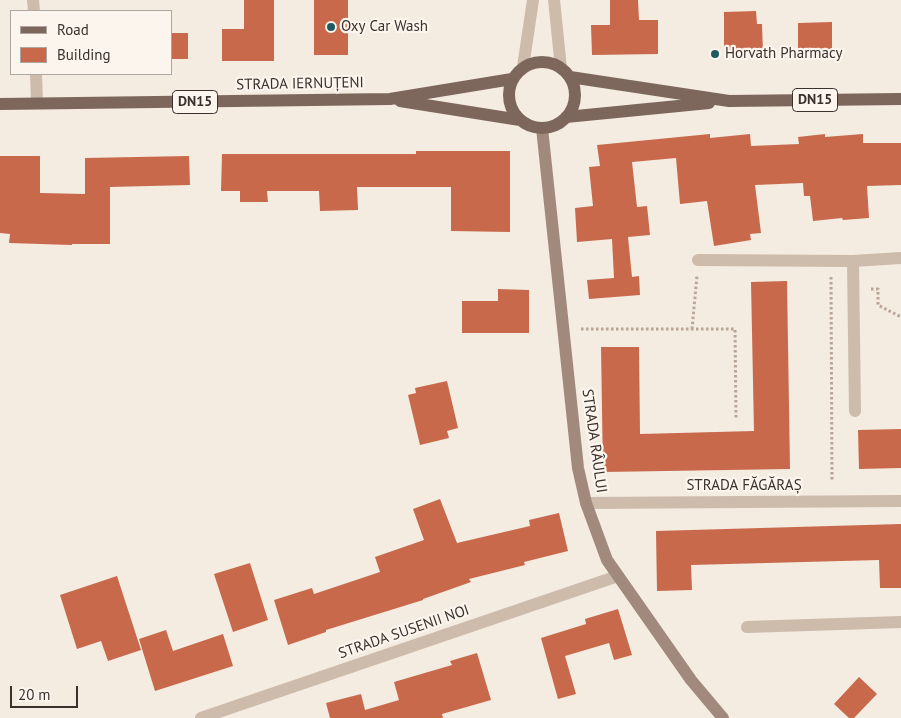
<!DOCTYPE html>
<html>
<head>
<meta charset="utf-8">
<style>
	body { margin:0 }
	#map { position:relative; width:901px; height:718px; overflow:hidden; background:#f4ebe1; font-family:"PT Sans",sans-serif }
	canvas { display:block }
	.legend { position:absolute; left:10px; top:10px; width:162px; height:65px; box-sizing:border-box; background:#fbf5ee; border:1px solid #aea6a0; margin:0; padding:6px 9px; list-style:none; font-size:15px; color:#3b302b }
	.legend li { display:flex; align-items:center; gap:10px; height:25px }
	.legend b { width:25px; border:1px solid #aea6a0 }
	.scale { position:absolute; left:10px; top:686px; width:68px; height:22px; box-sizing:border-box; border:2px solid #3b302b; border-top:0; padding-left:6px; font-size:15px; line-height:18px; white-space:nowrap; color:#3b302b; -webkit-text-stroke:4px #fbf5ee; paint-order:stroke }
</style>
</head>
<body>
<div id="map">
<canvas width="901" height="718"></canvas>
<ul class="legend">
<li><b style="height:6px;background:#7d675c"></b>Road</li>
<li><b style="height:14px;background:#c8694b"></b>Building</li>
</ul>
<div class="scale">20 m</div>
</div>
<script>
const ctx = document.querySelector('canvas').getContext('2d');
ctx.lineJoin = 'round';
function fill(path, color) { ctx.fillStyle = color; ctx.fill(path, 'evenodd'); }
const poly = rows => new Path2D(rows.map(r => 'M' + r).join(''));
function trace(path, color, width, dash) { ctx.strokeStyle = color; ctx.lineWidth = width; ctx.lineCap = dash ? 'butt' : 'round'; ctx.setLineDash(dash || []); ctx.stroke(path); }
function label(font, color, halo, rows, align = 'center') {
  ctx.font = font + ' "PT Sans",sans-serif'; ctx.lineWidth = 4.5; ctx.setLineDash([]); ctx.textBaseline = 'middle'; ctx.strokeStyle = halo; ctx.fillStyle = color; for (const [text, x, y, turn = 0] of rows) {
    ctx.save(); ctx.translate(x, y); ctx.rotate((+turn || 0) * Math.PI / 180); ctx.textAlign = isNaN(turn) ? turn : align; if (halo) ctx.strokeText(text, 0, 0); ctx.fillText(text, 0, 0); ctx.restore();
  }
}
fill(poly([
	[244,0,274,0,274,61,222,61,222,29,244,29],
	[314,0,348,0,348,55,314,55],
	[610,0,638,0,639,20,658,20,658,54,592,55,591,25,610,25],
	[756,11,757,24,762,24,763,54,724,54,724,12],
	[832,22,832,56,798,56,798,23],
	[171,33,188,33,188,59,171,59],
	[710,134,710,138,750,134,751,146,799,144,798,137,825,134,825,137,863,134,863,143,901,143,901,185,867,186,869,218,843,220,842,218,813,221,810,196,804,196,803,183,755,185,761,233,750,234,751,240,714,246,707,201,680,204,676,158,632,162,637,207,647,206,650,235,628,237,632,277,639,276,640,295,589,299,587,280,614,278,612,239,577,242,575,208,593,206,589,167,600,166,597,145],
	[416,151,510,151,510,232,451,231,451,187,357,187,358,210,320,211,319,191,267,191,268,202,240,202,240,191,221,191,222,154,416,154],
	[0,156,40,156,40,193,85,194,85,158,189,156,190,185,110,187,110,244,72,244,72,245,9,243,10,234,0,233],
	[787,281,790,469,603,472,601,347,639,347,640,434,754,431,751,282],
	[498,289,529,290,529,333,462,333,462,301,498,301],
	[447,381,458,428,447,431,449,438,420,445,408,395,416,393,415,388],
	[901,429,901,468,859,469,858,430],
	[440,499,457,543,530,526,529,520,559,513,568,551,524,562,525,565,469,579,471,582,423,599,423,600,326,630,326,632,288,645,274,600,312,588,314,594,380,572,375,557,424,540,413,509],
	[901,524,901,588,880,588,879,560,691,565,692,590,657,591,656,531],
	[250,563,268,620,233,632,214,574],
	[117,576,141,650,108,661,101,641,77,649,60,595],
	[618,609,632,655,614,660,609,643,565,656,576,694,558,699,541,638,586,624,585,619],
	[166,630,173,651,223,634,233,666,155,691,139,639],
	[477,653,491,700,442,714,443,718,330,718,326,703,361,694,365,710,399,700,394,682,452,665,450,661],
	[859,677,877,694,854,718,849,718,834,704]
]), '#c8694b');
trace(poly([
	[831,277,832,481],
	[871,289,878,289,878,305,901,317],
	[581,329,735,329,736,418],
	[692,329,697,276]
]), '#b9a596', 3, [2.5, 2.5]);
trace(poly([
	[33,0,34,11],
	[36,74,37,103],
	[698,260,853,261,901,258],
	[853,261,855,411],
	[586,503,901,501],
	[747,627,901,622],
	[201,718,618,576]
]), '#cdbbac', 12);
trace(poly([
	[554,0,561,68],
	[523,67,533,0]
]), '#cdbbac', 12);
trace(poly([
	[542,128,578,468,586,503,607,560,691,680,723,718]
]), '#a18a7d', 12);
trace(poly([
	'509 95a33 33 0 1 1 66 0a33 33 0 1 1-66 0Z',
	[570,77,729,101,901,99],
	[400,101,520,120],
	[0,104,390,99,512,79],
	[566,117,709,103]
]), '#7d675c', 12);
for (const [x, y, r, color] of [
	[331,27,5,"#1f5a5e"],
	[715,54,5,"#1f5a5e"]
]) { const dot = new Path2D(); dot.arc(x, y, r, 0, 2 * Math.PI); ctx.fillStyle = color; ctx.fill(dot); trace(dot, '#fbf5ee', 2); }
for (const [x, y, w] of [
	[815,100,45],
	[195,102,45]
]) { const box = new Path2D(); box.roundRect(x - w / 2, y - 11.5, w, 23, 4); ctx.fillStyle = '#fbf5ee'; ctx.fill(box); trace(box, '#3b302b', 1); }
label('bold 14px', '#3b302b', null, [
	["DN15",815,100],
	["DN15",195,102]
]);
label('15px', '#3b302b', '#fbf5ee', [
	["Oxy Car Wash",341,27],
	["Horvath Pharmacy",725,54]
], 'left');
label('15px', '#3b302b', '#fbf5ee', [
	["STRADA IERNUȚENI",300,84,-1],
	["STRADA RÂULUI",594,441,82],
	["STRADA FĂGĂRAȘ",744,486],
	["STRADA SUSENII NOI",404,632,-19]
]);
</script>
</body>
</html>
